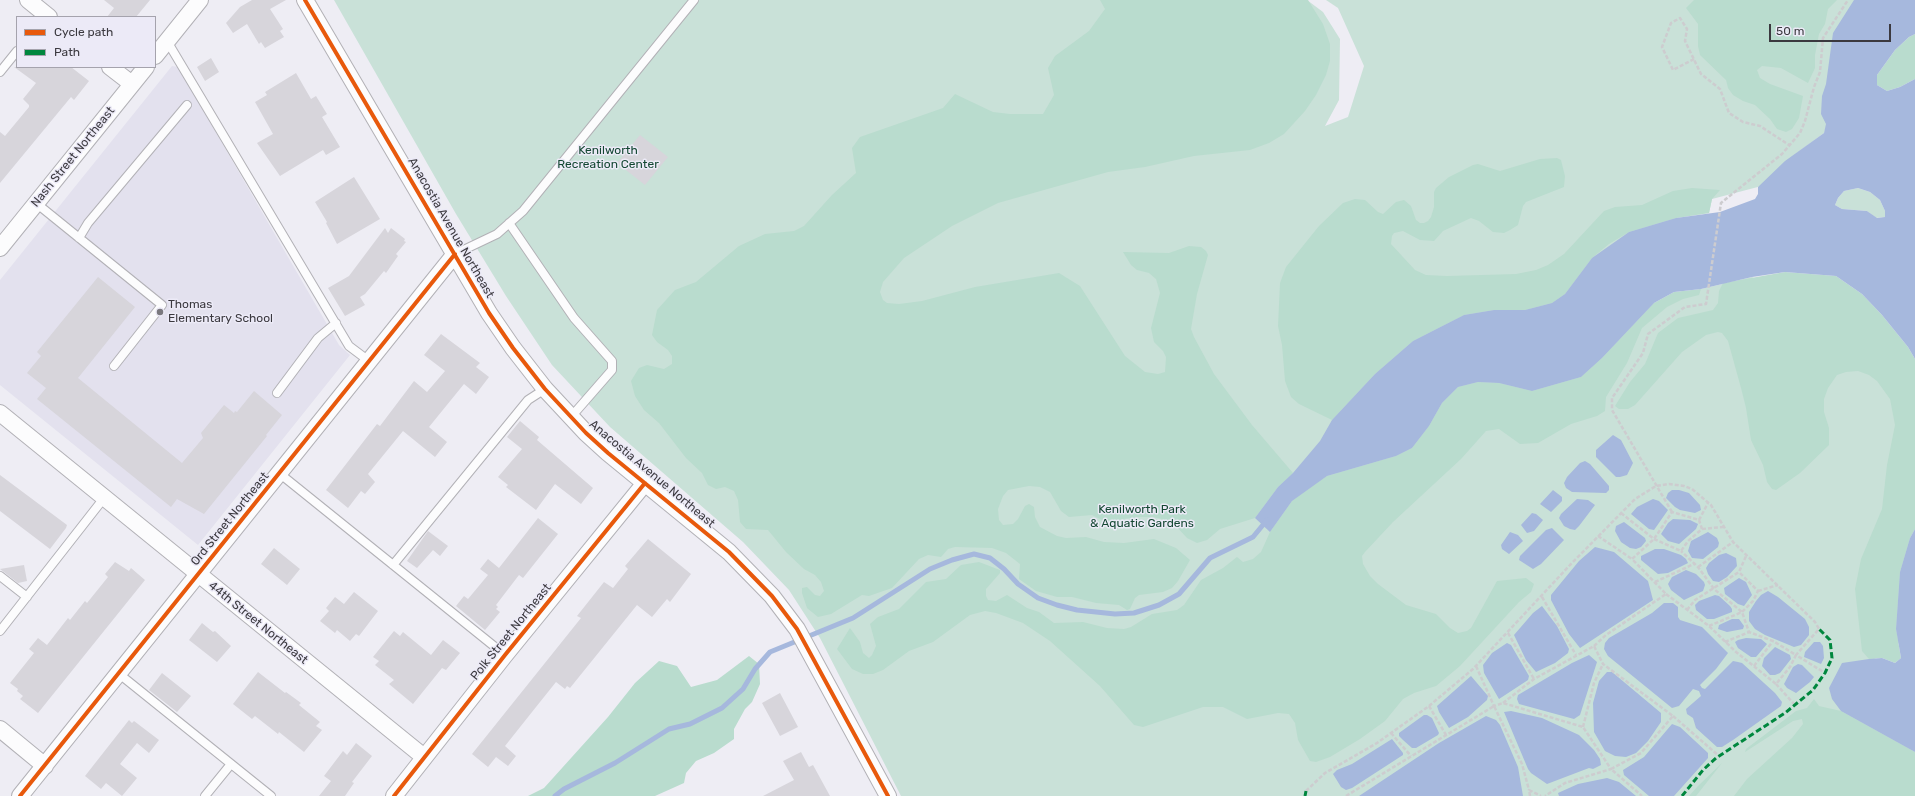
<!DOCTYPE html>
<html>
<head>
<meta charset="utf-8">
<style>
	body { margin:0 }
	#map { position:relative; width:1915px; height:796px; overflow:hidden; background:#eeedf4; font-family:Rubik,sans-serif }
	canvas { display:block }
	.legend { position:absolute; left:16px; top:16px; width:140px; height:52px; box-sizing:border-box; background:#eceaf7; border:1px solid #a5a3ad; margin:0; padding:5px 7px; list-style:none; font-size:12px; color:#3b393f }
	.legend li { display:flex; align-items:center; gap:8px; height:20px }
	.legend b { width:20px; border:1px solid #a5a3ad }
	.scale { position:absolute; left:1769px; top:24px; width:122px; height:18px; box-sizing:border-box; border:2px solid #3b393f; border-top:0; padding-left:5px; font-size:12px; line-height:14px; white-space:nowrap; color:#3b393f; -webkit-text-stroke:3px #eceaf7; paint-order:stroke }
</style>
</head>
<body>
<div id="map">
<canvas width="1915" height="796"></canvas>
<ul class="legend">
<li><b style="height:5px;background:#e8590c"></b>Cycle path</li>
<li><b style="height:5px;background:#00873e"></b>Path</li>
</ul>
<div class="scale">50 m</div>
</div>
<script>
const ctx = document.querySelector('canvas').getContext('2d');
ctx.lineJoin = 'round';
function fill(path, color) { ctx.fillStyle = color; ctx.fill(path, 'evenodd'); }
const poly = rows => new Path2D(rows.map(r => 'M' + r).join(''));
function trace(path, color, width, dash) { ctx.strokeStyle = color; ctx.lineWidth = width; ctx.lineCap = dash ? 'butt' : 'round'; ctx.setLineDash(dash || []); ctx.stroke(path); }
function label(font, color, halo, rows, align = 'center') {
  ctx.font = font + ' Rubik,sans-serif'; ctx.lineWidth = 3; ctx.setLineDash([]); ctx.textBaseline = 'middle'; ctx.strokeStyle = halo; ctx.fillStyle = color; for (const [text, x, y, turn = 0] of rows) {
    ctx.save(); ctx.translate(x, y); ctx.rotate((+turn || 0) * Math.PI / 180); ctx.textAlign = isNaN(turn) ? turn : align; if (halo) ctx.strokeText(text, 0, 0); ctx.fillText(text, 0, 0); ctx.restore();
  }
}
fill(poly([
	[172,66,178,67,339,345,350,355,198,545,0,385,0,280]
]), '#e3e1ee');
fill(poly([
	[334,0,1307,0,1323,12,1340,39,1339,100,1325,126,1348,117,1364,66,1338,8,1326,0,1913,0,1827,124,1824,133,1797,153,1773,183,1712,199,1709,213,1676,218,1654,303,1701,289,1752,277,1915,359,1915,529,1910,538,1899,643,1829,688,1915,752,1915,796,901,796,820,638,789,590,743,542,610,427,552,365,506,296,456,214],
	[1858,188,1870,192,1880,200,1885,211,1885,217,1876,218,1867,211,1842,209,1835,205,1838,198,1844,191]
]), '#c9e1d8');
fill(poly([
	[1100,0,1308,0,1323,24,1330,44,1330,61,1326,75,1316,95,1305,111,1284,134,1269,143,1250,150,1194,156,1145,167,1108,172,998,203,952,226,904,258,883,282,880,292,883,300,887,303,899,304,922,301,975,287,1059,273,1080,286,1125,356,1145,372,1158,374,1165,372,1166,357,1163,351,1154,342,1151,328,1160,293,1156,279,1149,273,1137,270,1131,265,1123,252,1169,253,1189,246,1201,247,1206,251,1208,255,1197,294,1191,329,1194,337,1214,374,1252,425,1293,473,1278,487,1255,518,1220,529,1207,540,1197,543,1187,538,1176,526,1162,519,1153,517,1136,517,1106,522,1092,515,1069,517,1061,511,1050,492,1040,487,1029,486,1008,490,1003,496,998,509,999,520,1003,525,1013,524,1018,519,1025,506,1029,504,1034,507,1035,517,1040,527,1057,536,1066,538,1086,537,1104,542,1124,543,1154,539,1176,548,1190,560,1178,581,1172,588,1163,592,1139,595,1135,598,1130,609,1127,610,1119,605,1096,603,1072,597,1057,597,1036,591,1019,579,1020,564,1006,553,992,548,955,547,948,549,941,557,928,555,919,559,892,588,869,596,862,595,831,614,818,617,807,608,802,593,802,588,807,587,815,595,820,596,824,591,821,582,815,575,804,569,786,552,768,530,746,529,740,522,738,500,734,491,725,487,716,489,708,485,702,473,686,458,659,423,644,410,635,396,631,381,639,368,647,365,664,369,672,364,672,356,668,350,657,342,652,335,657,310,675,290,696,282,739,246,765,234,794,231,804,226,832,195,856,173,852,148,860,137,943,108,955,94,993,112,1010,114,1043,114,1054,95,1048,68,1055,56,1089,31,1105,9],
	[1694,0,1837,0,1828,9,1825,24,1819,34,1815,55,1815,68,1808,83,1781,68,1762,66,1757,70,1760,78,1770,84,1803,96,1799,118,1792,129,1786,132,1777,129,1770,119,1755,105,1743,101,1733,95,1728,88,1726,80,1700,55,1698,46,1698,24,1686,8],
	[1915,34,1915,79,1900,87,1887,91,1877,85,1877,75,1895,50,1909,37],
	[1557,158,1561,160,1565,176,1564,187,1526,202,1523,206,1518,225,1510,230,1504,233,1493,232,1479,221,1471,218,1443,231,1434,241,1420,240,1403,231,1394,233,1392,236,1391,244,1415,270,1426,275,1447,276,1516,274,1536,270,1548,265,1564,254,1604,211,1615,207,1642,205,1673,191,1692,188,1720,190,1712,199,1709,213,1676,218,1629,232,1609,244,1592,258,1565,294,1552,303,1525,310,1494,310,1464,315,1413,341,1375,374,1332,420,1299,404,1291,397,1285,381,1282,345,1278,326,1280,283,1286,267,1319,226,1343,203,1355,199,1365,200,1378,212,1383,214,1396,202,1404,200,1411,206,1416,220,1420,223,1424,223,1428,221,1431,217,1434,207,1434,192,1436,188,1449,177,1473,165,1478,164,1500,171,1540,159],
	[1785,272,1836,276,1862,294,1882,315,1908,347,1915,359,1915,529,1910,538,1900,572,1896,629,1901,658,1895,663,1882,658,1869,659,1862,651,1855,589,1861,559,1882,509,1887,465,1895,425,1890,399,1877,381,1869,375,1858,371,1846,372,1837,375,1828,388,1824,399,1824,412,1829,428,1829,445,1800,473,1776,490,1772,489,1767,482,1763,465,1751,440,1746,408,1741,388,1728,341,1722,333,1718,332,1706,335,1682,352,1635,405,1628,409,1619,409,1615,406,1630,382,1645,364,1658,333,1678,318,1713,310,1718,303,1719,291,1723,283],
	[1701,289,1699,295,1683,299,1667,307,1642,328,1627,363,1606,397,1605,411,1597,416,1571,424,1538,443,1520,444,1499,429,1486,431,1461,459,1393,522,1365,552,1362,556,1363,564,1370,576,1378,584,1406,605,1436,614,1450,628,1458,633,1467,631,1471,628,1497,581,1526,578,1534,584,1531,592,1519,602,1460,666,1436,686,1414,693,1403,699,1385,721,1360,739,1330,757,1316,762,1310,761,1298,740,1295,723,1289,714,1278,713,1247,719,1223,707,1203,707,1143,727,1134,725,1100,686,1050,641,1023,623,996,613,985,611,970,615,933,642,909,651,883,670,873,674,863,674,852,669,837,649,850,628,860,642,863,653,869,658,872,655,876,646,870,624,878,617,899,609,926,582,946,579,961,565,979,562,1000,570,1000,573,986,589,986,596,988,600,996,601,1007,595,1027,608,1039,612,1054,623,1083,622,1107,628,1124,629,1131,627,1152,614,1177,610,1184,605,1201,580,1223,568,1237,557,1243,562,1253,559,1261,552,1270,532,1292,501,1305,491,1327,476,1396,456,1412,448,1429,426,1442,403,1458,387,1478,382,1499,383,1532,391,1581,377,1602,358,1654,303,1674,292],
	[749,656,759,664,760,684,752,702,745,709,734,729,734,739,714,753,696,761,686,773,684,783,655,796,528,796,544,788,608,717,635,683,659,661,677,666,691,687,717,680],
	[1814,699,1819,706,1841,711,1915,752,1915,796,1734,796,1747,779,1792,738,1803,724,1802,719,1793,721,1745,752,1746,749,1796,711,1807,708],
	[1722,763,1696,796,1689,796,1698,786]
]), '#b9dcce');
fill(poly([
	[1854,0,1915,0,1915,34,1909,37,1895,50,1877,75,1877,85,1887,91,1900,87,1915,79,1915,359,1908,347,1882,315,1862,294,1836,276,1785,272,1752,277,1701,289,1674,292,1654,303,1602,358,1581,377,1532,391,1499,383,1478,382,1458,387,1442,403,1429,426,1412,448,1396,456,1327,476,1292,501,1270,532,1255,518,1278,487,1293,473,1320,441,1332,420,1375,374,1413,341,1464,315,1494,310,1525,310,1552,303,1565,294,1592,258,1629,232,1676,218,1720,212,1755,199,1758,194,1758,187,1785,161,1824,133,1826,124,1821,114,1822,96,1826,84,1833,33],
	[1858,188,1870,192,1880,200,1885,211,1885,217,1877,218,1867,211,1842,209,1835,205,1838,198,1844,191],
	[1613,435,1621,440,1633,463,1627,475,1620,477,1616,477,1596,457,1596,450],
	[1585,461,1590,464,1609,486,1609,490,1606,493,1572,492,1566,488,1564,483,1567,477,1580,463],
	[1553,490,1562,497,1562,501,1551,512,1540,504],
	[1672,490,1679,490,1689,493,1700,505,1701,510,1695,513,1680,510,1675,507,1666,498,1668,493],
	[1577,499,1588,500,1595,505,1579,526,1575,530,1570,529,1564,526,1559,518,1561,514],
	[1653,499,1659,501,1668,510,1654,530,1649,529,1631,514,1637,507],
	[1532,513,1536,514,1543,520,1534,531,1527,533,1521,525],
	[1673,519,1690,520,1698,524,1696,529,1679,544,1668,541,1661,534,1668,523],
	[1624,522,1645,538,1646,541,1641,547,1636,549,1630,548,1621,542,1615,531,1616,526],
	[1552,528,1564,540,1541,564,1533,569,1519,560,1520,556,1546,530],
	[1915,529,1915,752,1841,711,1832,699,1829,688,1842,663,1869,659,1882,658,1895,663,1901,658,1896,629,1900,572,1910,538],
	[1510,532,1518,535,1523,541,1509,554,1502,549,1501,545],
	[1708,532,1717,538,1719,543,1718,547,1703,559,1692,558,1688,551,1691,541],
	[1595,547,1614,552,1648,581,1653,600,1580,648,1569,634,1551,600,1551,595,1579,561],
	[1655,549,1664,549,1681,555,1686,559,1688,563,1668,573,1658,574,1641,560,1641,556],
	[1726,553,1736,558,1737,566,1727,577,1719,582,1713,581,1708,574,1706,568,1709,563,1719,555],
	[1686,570,1696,574,1704,582,1705,585,1703,591,1684,600,1671,590,1668,584,1672,577],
	[1739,578,1746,582,1752,595,1744,606,1738,604,1725,594,1724,588],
	[1768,591,1778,597,1805,619,1809,627,1809,635,1801,645,1794,647,1765,635,1755,629,1749,621,1749,612,1756,601,1761,595],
	[1715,595,1719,596,1730,606,1732,609,1732,612,1714,619,1707,619,1696,610,1695,605,1699,601],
	[1664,603,1673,603,1678,607,1678,617,1680,620,1702,627,1728,653,1716,669,1700,685,1702,688,1705,689,1733,661,1738,662,1742,663,1775,693,1782,702,1781,706,1733,740,1722,747,1717,747,1696,728,1693,718,1687,714,1686,709,1701,696,1699,691,1693,689,1679,706,1672,708,1608,656,1604,649,1605,643,1609,638,1652,613],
	[1542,606,1557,626,1569,649,1568,653,1555,663,1536,672,1526,660,1514,635,1533,613],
	[1732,619,1739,619,1744,626,1743,629,1727,632,1718,629,1719,625],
	[1746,638,1761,639,1767,644,1756,657,1751,657,1738,648,1735,642,1738,640],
	[1814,642,1820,642,1823,646,1824,658,1821,664,1804,657,1805,652],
	[1507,643,1511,645,1529,676,1528,680,1499,699,1484,673,1483,665,1492,653],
	[1775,647,1790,655,1791,659,1780,673,1775,675,1770,675,1762,666,1764,658],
	[1589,655,1597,662,1580,715,1574,719,1519,704,1517,699,1518,695,1572,663],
	[1798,664,1802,665,1814,677,1810,682,1796,693,1787,688,1784,684,1793,667],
	[1607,672,1612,672,1661,713,1661,722,1648,741,1636,753,1626,757,1615,756,1605,751,1594,732,1593,703,1599,681],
	[1471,676,1488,696,1487,700,1468,717,1449,728,1439,712,1437,706],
	[1511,711,1542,718,1579,735,1594,750,1600,759,1601,765,1593,769,1589,768,1547,784,1531,773,1528,769,1504,712],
	[1424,715,1427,715,1432,718,1439,733,1438,735,1416,748,1412,748,1403,740,1399,736,1399,733],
	[1486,716,1496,720,1500,725,1518,767,1523,796,1359,796,1439,743],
	[1672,724,1680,727,1708,753,1708,758,1674,796,1649,796,1624,775,1623,770,1644,757],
	[1392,739,1403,753,1403,755,1352,788,1346,790,1341,787,1333,774,1337,770,1352,764],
	[1607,778,1619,782,1636,796,1559,796,1558,793,1578,784]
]), '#a6b8dd');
trace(poly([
	[555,796,564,789,615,763,669,729,690,724,722,708,743,689,755,669,770,652,853,618,930,569,952,560,974,554,990,558,1004,569,1018,584,1038,598,1057,605,1077,610,1115,614,1134,613,1159,605,1179,594,1210,558,1253,537,1267,520]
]), '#a6b8dd', 5);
fill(poly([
	[104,0,150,0,136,17,107,17,114,8],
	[252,0,286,0,270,9,283,29,280,31,284,37,265,48,261,42,259,44,247,24,233,33,226,23,240,7],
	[211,58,219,72,205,81,197,67],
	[14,67,71,67,89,81,74,100,71,97,0,183,0,132,5,136,29,107,29,105,23,99,36,83],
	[296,73,311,99,316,96,327,114,322,117,340,147,326,155,323,150,280,176,257,143,273,134,255,102,267,95,265,92],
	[640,135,668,157,645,185,617,163],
	[354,177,380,219,337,244,326,223,327,222,315,202],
	[385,228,388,233,391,228,405,239,404,241,406,242,396,254,398,256,386,273,384,271,365,294,360,297,365,305,345,316,328,288,349,276],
	[98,277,135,307,78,378,182,463,203,438,201,433,224,405,234,413,235,411,237,412,254,391,282,415,266,435,267,436,204,514,177,499,171,507,37,399,46,388,27,373,41,356,37,352],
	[441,334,480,363,476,367,489,377,476,394,464,384,429,427,447,442,435,457,403,431,368,474,375,482,365,494,361,491,348,508,326,490,377,424,380,426,414,381,427,392,445,371,424,355],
	[520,421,539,437,537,440,593,488,581,504,555,484,536,510,506,487,508,485,498,477,522,449,507,437],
	[0,475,67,525,66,528,50,549,0,511],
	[538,518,558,534,523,578,519,575,496,605,498,607,496,609,500,612,485,630,456,606,464,596,468,599,488,575,480,569,488,559,499,568],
	[428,531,448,546,440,556,433,550,417,568,407,561],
	[648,539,691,574,670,602,667,599,652,617,637,605,570,688,567,686,565,689,556,682,536,707,505,746,516,756,508,766,496,757,488,767,472,754,581,618,577,616,604,582,613,588,628,569,625,566],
	[274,548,300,569,287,585,261,564],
	[115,562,129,571,131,568,145,580,38,713,20,699,23,696,17,691,18,689,10,683,34,653,29,649,38,638,47,645,68,618,70,620,85,601,87,603,108,577,105,574],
	[24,565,27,581,18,583,0,569],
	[354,592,378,611,359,636,356,634,350,641,337,630,335,633,320,621,329,611,326,608,335,597,344,604],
	[202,623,213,632,215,631,231,646,217,662,189,640],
	[394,631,400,636,403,632,431,655,443,640,460,653,446,670,442,668,413,704,389,684,394,680,375,665,379,661,373,657],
	[258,672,285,693,286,692,301,703,299,705,320,722,316,726,322,730,304,752,279,732,278,734,255,716,252,719,233,704],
	[162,673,191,696,177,712,149,690],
	[780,693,798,727,780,736,762,703],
	[129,720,132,723,134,721,159,740,149,753,137,743,120,764,137,778,122,796,106,783,101,789,85,776],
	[356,743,372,756,352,782,354,783,345,796,319,796,331,781,324,776,343,751,347,755],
	[801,752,809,767,813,765,830,796,763,796,794,780,783,761]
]), '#d7d5db');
const service = poly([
	[167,41,349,346,369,361],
	[0,72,17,51],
	[36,203,162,305,114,366],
	[509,223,574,318,612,361,612,370,571,417],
	[79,238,88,223,187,105],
	[455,254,497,234,523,211,694,0],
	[277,393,318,338,336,323],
	[279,473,505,655],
	[393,565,528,400,545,389],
	[0,576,27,597],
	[0,631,104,498],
	[118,673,271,796],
	[205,796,231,764]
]);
const minor = poly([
	[28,0,49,17],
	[305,0,489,313,513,348,545,389,586,433,608,453,729,552,772,596,797,629,888,796],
	[155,56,200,0],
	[110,67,132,84],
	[0,248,146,67],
	[0,413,424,757],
	[0,729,45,766],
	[20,796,455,254],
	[394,796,505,655,645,483]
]);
trace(service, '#b2b1b6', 10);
trace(minor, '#b2b1b6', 18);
trace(poly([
	[1694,59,1673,70,1662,47,1671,23,1680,18,1687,29,1685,41,1701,74,1720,89,1729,113,1743,122,1760,126,1789,145],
	[1672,512,1612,410,1612,398,1643,353,1648,334,1685,307,1706,304,1721,203,1782,154,1800,133,1805,121,1814,87,1820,72,1823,38,1848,0],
	[1621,513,1654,539,1681,551,1688,541,1702,529,1699,520],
	[1702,529,1723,527],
	[1598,536,1632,559],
	[1698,567,1733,542],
	[1655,582,1694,564],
	[1758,591,1778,585],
	[1666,594,1709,626,1736,652,1776,684,1790,667,1796,655,1773,641,1749,632,1742,612,1714,589,1698,567,1681,551],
	[1542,597,1576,655],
	[1687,610,1695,600,1739,572,1746,556],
	[1709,626,1742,612,1753,601,1758,591,1739,572],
	[1508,633,1534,679],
	[1725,642,1749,632],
	[1594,646,1606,635,1666,594,1632,559,1654,539,1672,512,1699,520,1708,503],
	[1476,666,1494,706,1503,703,1583,727,1611,769,1565,783,1545,796],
	[1754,666,1773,641],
	[1776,684,1794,704],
	[1503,703,1534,679,1594,646,1603,664,1673,716,1641,753,1611,769,1642,796],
	[1429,706,1446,735],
	[1673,716,1719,756],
	[1583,727,1594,683,1603,664],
	[1391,733,1411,756],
	[1306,791,1325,773,1377,743,1429,706,1473,669,1570,565,1635,499,1656,486,1669,484,1684,486,1692,489,1711,505,1733,542,1815,622,1819,629,1796,655,1825,673],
	[1346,796,1494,706,1522,764,1529,790],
	[1530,796,1529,790,1541,796]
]), '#cdcccf', 2.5, [4, 2]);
trace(service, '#fcfcfd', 8);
trace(minor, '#fcfcfd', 16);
trace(poly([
	[1305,796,1306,791],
	[1682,796,1703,770,1716,758,1785,713,1813,690,1825,673,1832,658,1830,640,1819,629]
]), '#00873e', 3, [6, 3]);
trace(poly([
	[305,0,489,313,513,348,545,389,586,433,608,453,729,552,772,596,797,629,888,796],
	[20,796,455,254],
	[394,796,505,655,645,483]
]), '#e8590c', 4);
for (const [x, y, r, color] of [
	[160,312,4,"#7a787e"]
]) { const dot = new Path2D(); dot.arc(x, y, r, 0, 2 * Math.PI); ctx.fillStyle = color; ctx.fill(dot); trace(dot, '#eceaf7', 1.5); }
label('12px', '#134732', '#eceaf7', [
	["Kenilworth",608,151],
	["Recreation Center",608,165],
	["Kenilworth Park",1142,510],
	["& Aquatic Gardens",1142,524]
]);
label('12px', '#3b393f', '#eceaf7', [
	["Nash Street Northeast",73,157,-51],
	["Anacostia Avenue Northeast",451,228,60],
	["Anacostia Avenue Northeast",652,474,40],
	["Ord Street Northeast",230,519,-51],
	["44th Street Northeast",258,623,39],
	["Polk Street Northeast",511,632,-51]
]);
label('12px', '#3b393f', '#eceaf7', [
	["Thomas",168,305],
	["Elementary School",168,319]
], 'left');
</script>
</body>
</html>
